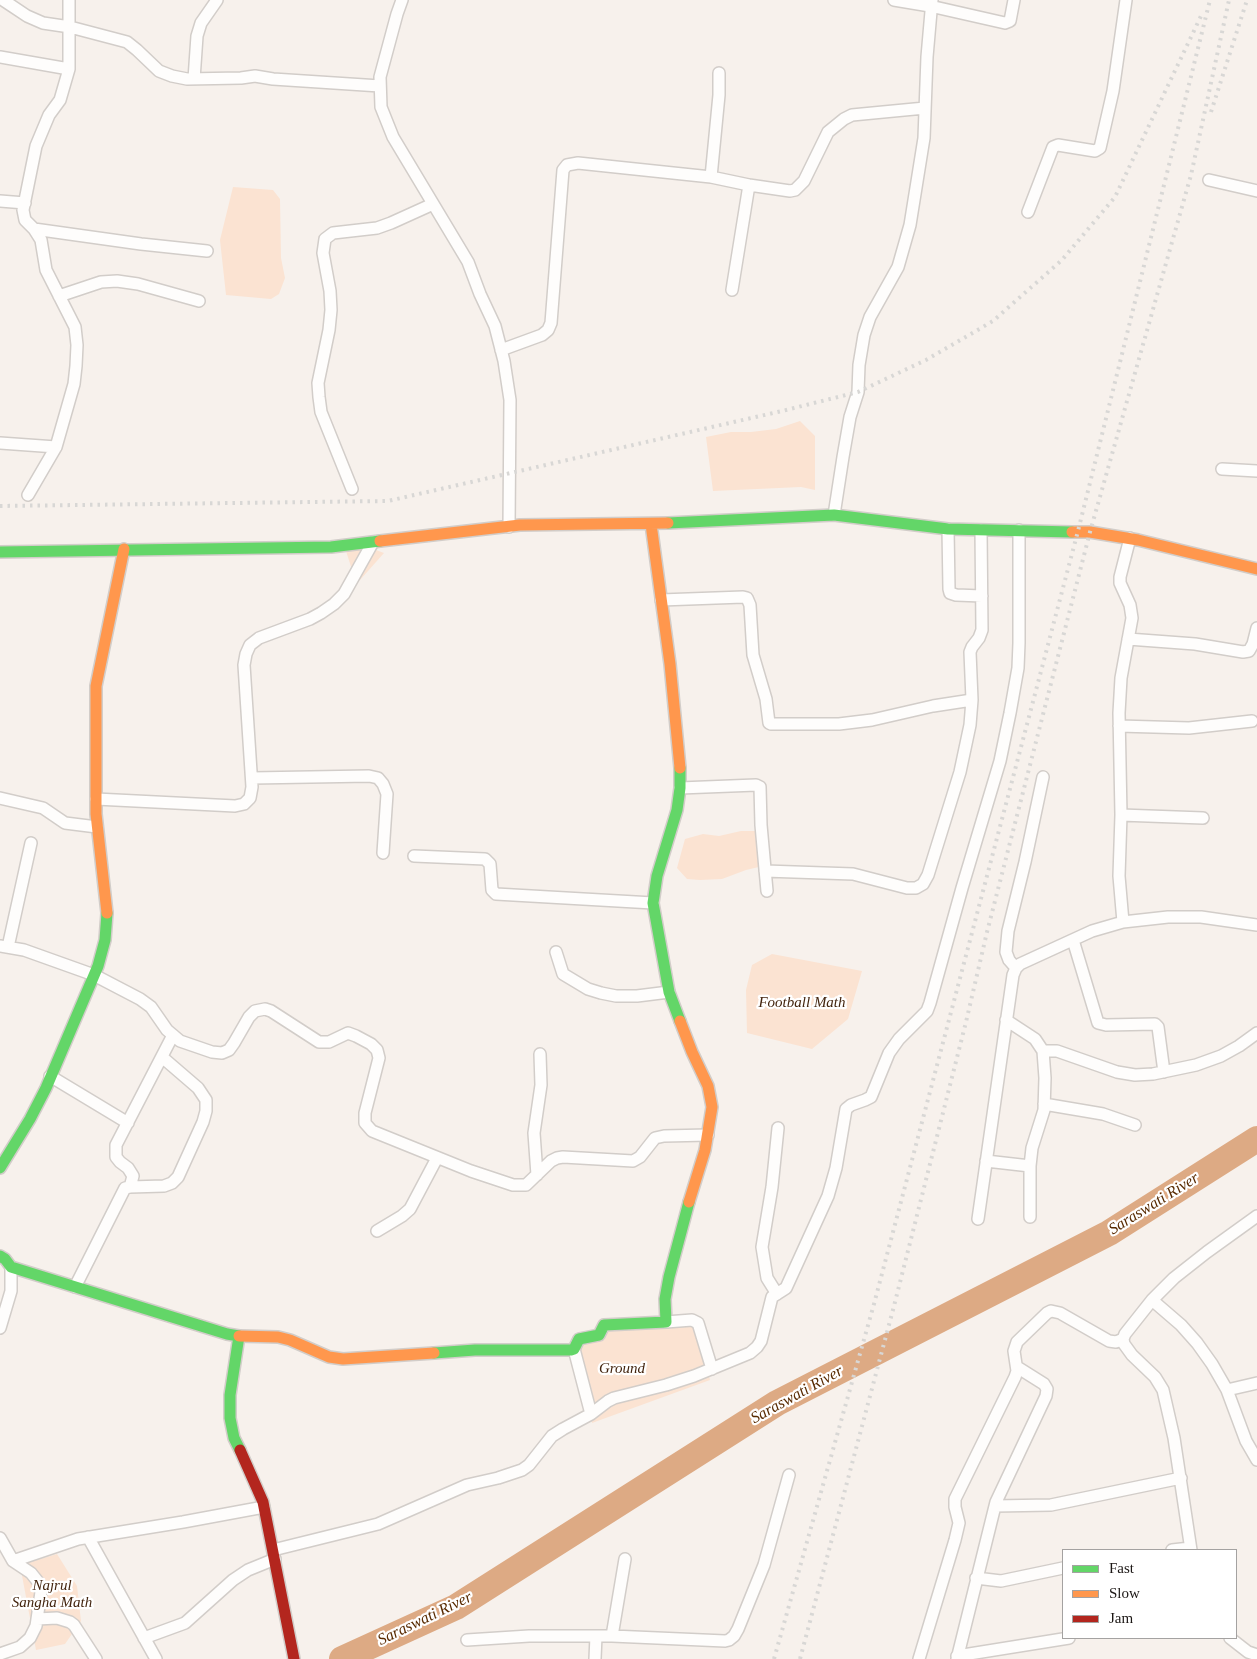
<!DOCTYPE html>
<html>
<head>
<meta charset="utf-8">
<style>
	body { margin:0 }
	#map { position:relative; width:1257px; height:1659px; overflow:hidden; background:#f7f1ec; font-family:Georgia,serif }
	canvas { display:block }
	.legend { position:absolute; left:1062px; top:1549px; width:175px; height:90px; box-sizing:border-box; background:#fff; border:1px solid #a4a2a1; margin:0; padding:6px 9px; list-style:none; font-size:15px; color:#1c1715 }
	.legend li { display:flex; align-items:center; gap:10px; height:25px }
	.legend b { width:25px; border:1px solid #a4a2a1 }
</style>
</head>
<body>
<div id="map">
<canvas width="1257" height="1659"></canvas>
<ul class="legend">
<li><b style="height:6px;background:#63d668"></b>Fast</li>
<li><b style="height:6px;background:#ff974d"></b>Slow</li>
<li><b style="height:6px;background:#b3261e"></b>Jam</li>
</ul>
</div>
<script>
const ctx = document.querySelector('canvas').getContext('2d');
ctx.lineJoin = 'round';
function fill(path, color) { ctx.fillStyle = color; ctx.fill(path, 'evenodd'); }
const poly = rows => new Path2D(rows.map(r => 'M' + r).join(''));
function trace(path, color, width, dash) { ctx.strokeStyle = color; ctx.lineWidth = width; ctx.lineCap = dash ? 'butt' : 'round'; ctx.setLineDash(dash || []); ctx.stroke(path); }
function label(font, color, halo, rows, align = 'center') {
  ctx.font = font + ' Georgia,serif'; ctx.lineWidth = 4.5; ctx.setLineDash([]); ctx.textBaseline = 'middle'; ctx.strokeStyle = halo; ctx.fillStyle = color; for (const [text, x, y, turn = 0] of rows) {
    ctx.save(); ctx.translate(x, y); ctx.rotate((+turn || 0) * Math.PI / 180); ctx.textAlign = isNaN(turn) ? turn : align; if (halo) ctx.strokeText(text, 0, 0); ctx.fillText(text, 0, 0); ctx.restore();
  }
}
fill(poly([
	[233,187,273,190,280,199,281,258,285,278,279,294,271,299,226,295,220,240],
	[800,421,815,436,815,490,801,487,713,491,706,437,731,432,751,432,776,429],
	[368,547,384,553,360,580,353,573,346,551],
	[741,831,759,831,763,866,746,870,722,879,700,880,687,879,677,868,685,839,703,834,719,836],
	[772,954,862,971,848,1019,812,1049,747,1033,746,990,752,965],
	[695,1321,710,1380,592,1423,575,1334],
	[57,1554,77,1586,81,1621,65,1644,36,1650,20,1565]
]), '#fbe3d2');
trace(poly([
	[342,1659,456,1607,777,1403,1109,1233,1257,1139]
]), '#ddaa84', 26);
const street = poly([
	[3,0,27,16,43,23,70,27,127,42,137,50,159,71,172,76,187,79,241,78,255,76,273,79,380,86],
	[402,0,397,14,380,77,381,107,393,137,468,262,480,294,495,326,504,361,510,400,509,527],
	[894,0,930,6,1005,23,1010,21,1014,0],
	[0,57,69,69],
	[194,79,197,36,201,23,217,0],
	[711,177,719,95,719,73],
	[1209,180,1257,191],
	[0,201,25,203],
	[1028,212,1053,147,1058,145,1095,151,1100,148,1113,91,1126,0],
	[34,229,141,244,207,251],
	[732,290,749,185],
	[59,296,101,282,117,281,138,284,199,301],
	[501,350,542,335,548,330,551,323,563,170,567,165,578,163,711,177,749,185,790,191,795,190,804,181,828,132,844,119,852,115,925,108],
	[0,443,56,447],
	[1222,469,1257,471],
	[352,489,321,412,319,397,318,383,329,330,331,310,330,291,323,253,325,239,333,233,377,228,391,223,433,204],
	[28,495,56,447,74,384,76,366,77,345,75,327,46,270,41,240,34,229,25,220,23,210,36,146,49,115,60,100,69,69,69,0],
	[834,515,843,457,850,417,858,392,859,365,864,335,870,317,898,267,910,225,924,138,927,57,932,0],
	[948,529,949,589,950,593,956,595,982,596],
	[661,600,743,597,747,598,750,605,753,655,766,699,769,723,771,724,839,724,872,720,933,706,972,700],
	[1128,639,1195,644,1243,652,1249,651,1253,644,1257,628],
	[1119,726,1189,728,1252,721],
	[252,778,369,776,378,778,383,784,387,794,383,853],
	[680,788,756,785,760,787,761,825,767,891],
	[0,798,43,808,65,823,97,827],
	[96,799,235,806,244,804,250,798,252,787,244,665,246,654,250,645,259,638,310,619,321,613,334,604,344,594,373,542],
	[1121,815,1203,818],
	[414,856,485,859,490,864,492,890,496,894,653,903],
	[765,871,853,874,907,888,916,888,923,884,928,875,960,772,970,725,972,700,970,652,972,647,979,638,982,630,981,530],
	[1123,922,1119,876,1121,815,1119,713,1121,678,1132,618,1130,605,1120,583,1120,577,1130,538],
	[1073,940,1098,1023,1106,1025,1155,1024,1158,1027,1164,1072],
	[0,946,24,950,94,975,140,999,151,1007,167,1030,180,1041,212,1052,222,1053,229,1050,234,1043,249,1017,255,1011,265,1009,271,1011,319,1042,329,1042,348,1033,356,1036,371,1044,377,1050,379,1058,365,1113,365,1123,372,1131,471,1171,513,1185,526,1185,551,1161,557,1158,563,1157,633,1161,640,1157,655,1138,664,1136,708,1135],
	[8,947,31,843],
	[556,952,563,974,588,989,601,993,616,996,637,996,669,992],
	[1016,968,1009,960,1006,952,1008,931,1025,862,1043,777],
	[1006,1020,1035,1039,1043,1051,1045,1078,1044,1110,1032,1148,1030,1166,1030,1217],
	[1043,1051,1057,1051,1117,1072,1135,1075,1153,1074,1196,1065,1221,1056,1239,1046,1257,1033],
	[50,1076,128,1123],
	[1044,1104,1103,1114,1135,1125],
	[986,1161,1030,1166],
	[537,1175,534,1133,541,1085,540,1054],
	[130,1187,133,1176,128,1168,120,1162,116,1157,116,1145,173,1035],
	[978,1219,1013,975,1016,968,1020,964,1092,931,1123,922,1168,917,1201,917,1257,925],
	[377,1231,402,1216,410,1209,437,1158],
	[75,1287,125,1188,130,1187,164,1186,172,1183,178,1177,203,1122,206,1111,206,1100,198,1088,162,1057],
	[777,1294,767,1278,762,1247,772,1187,778,1128],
	[1152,1300,1181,1325,1197,1343,1212,1364,1227,1390,1246,1441,1257,1460],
	[666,1322,692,1320,698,1323,712,1369],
	[0,1328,11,1291,11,1267],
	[1227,1390,1257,1383],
	[591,1414,608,1401,614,1398,666,1385,694,1376,750,1353,757,1347,761,1341,772,1297,786,1288,828,1196,836,1168,846,1109,851,1105,865,1100,871,1097,889,1053,899,1039,927,1011,930,1003,962,888,1000,761,1010,713,1018,668,1019,643,1019,530],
	[995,1506,1051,1505,1181,1478],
	[88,1537,156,1659],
	[0,1538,13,1561,31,1573,39,1583,41,1592,36,1626,30,1638,20,1647,0,1654],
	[273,1550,378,1524,467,1485,498,1478,522,1470,529,1465,552,1436,563,1429,591,1414,574,1349],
	[1172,1550,1190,1548],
	[1191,1550,1174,1438,1163,1390,1155,1377,1132,1355,1124,1344,1123,1339,1125,1334,1152,1300,1174,1278,1207,1252,1257,1216],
	[13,1561,78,1539,183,1522,264,1507],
	[976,1578,1001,1581,1063,1568],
	[37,1619,57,1618,70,1622,74,1625,96,1659],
	[612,1636,625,1559],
	[144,1638,185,1623,233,1580,248,1570,275,1559],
	[1230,1638,1248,1652,1257,1655],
	[467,1640,529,1636,596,1636],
	[957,1656,1069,1638],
	[595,1659,596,1636,612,1636,725,1641,729,1640,734,1636,738,1629,764,1565,789,1475],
	[919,1659,955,1540,959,1523,955,1507,955,1499,1015,1377,1017,1371,1014,1351,1017,1342,1047,1313,1051,1311,1060,1313,1109,1341,1116,1342,1123,1339],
	[957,1659,996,1502,1046,1396,1047,1389,1044,1384,1017,1367]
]);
const fast = poly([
	[668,523,834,515,948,529,1072,532],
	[0,552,331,547,380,541],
	[680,768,680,788,677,810,657,876,653,903,669,992,680,1021],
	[0,1168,30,1119,46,1088,98,966,105,940,107,913],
	[0,1256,5,1259,11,1267,227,1334,239,1336,230,1395,230,1418,234,1438,240,1450],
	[434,1353,475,1350,571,1350,574,1349,579,1339,599,1335,604,1325,666,1322,665,1299,669,1277,689,1202]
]);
const slow = poly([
	[651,524,670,664,680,768],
	[1072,532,1090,532,1138,540,1257,569],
	[380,541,520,525,668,523],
	[107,913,96,814,96,686,124,549],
	[680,1021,692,1052,708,1086,712,1107,705,1150,689,1202],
	[239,1336,278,1337,290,1340,329,1357,343,1359,434,1353]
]);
const jam = poly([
	[240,1450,263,1502,294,1659]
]);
trace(street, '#d2cdc9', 14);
trace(fast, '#d2cdc9', 14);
trace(slow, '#d2cdc9', 14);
trace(jam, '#d2cdc9', 14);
trace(street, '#fefdfc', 11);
trace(fast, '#63d668', 11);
trace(slow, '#ff974d', 11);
trace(jam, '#b3261e', 11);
trace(poly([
	[1211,112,1247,0],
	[0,506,388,501,782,411,858,392,926,360,993,321,1062,260,1115,197,1201,16],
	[774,1659,874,1304,1078,531,1210,0],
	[800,1659,894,1306,966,1022,987,932,1090,532,1191,175,1229,0]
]), '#d8d7d5', 4, [2.5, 5]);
label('italic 15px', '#43250f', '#fff', [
	["Football Math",802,1003],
	["Ground",622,1369],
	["Najrul",52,1586],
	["Sangha Math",52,1603]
]);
label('italic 16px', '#582a00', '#fff', [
	["Saraswati River",1154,1204,-32],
	["Saraswati River",797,1395,-29],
	["Saraswati River",425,1619,-26]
]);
</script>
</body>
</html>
